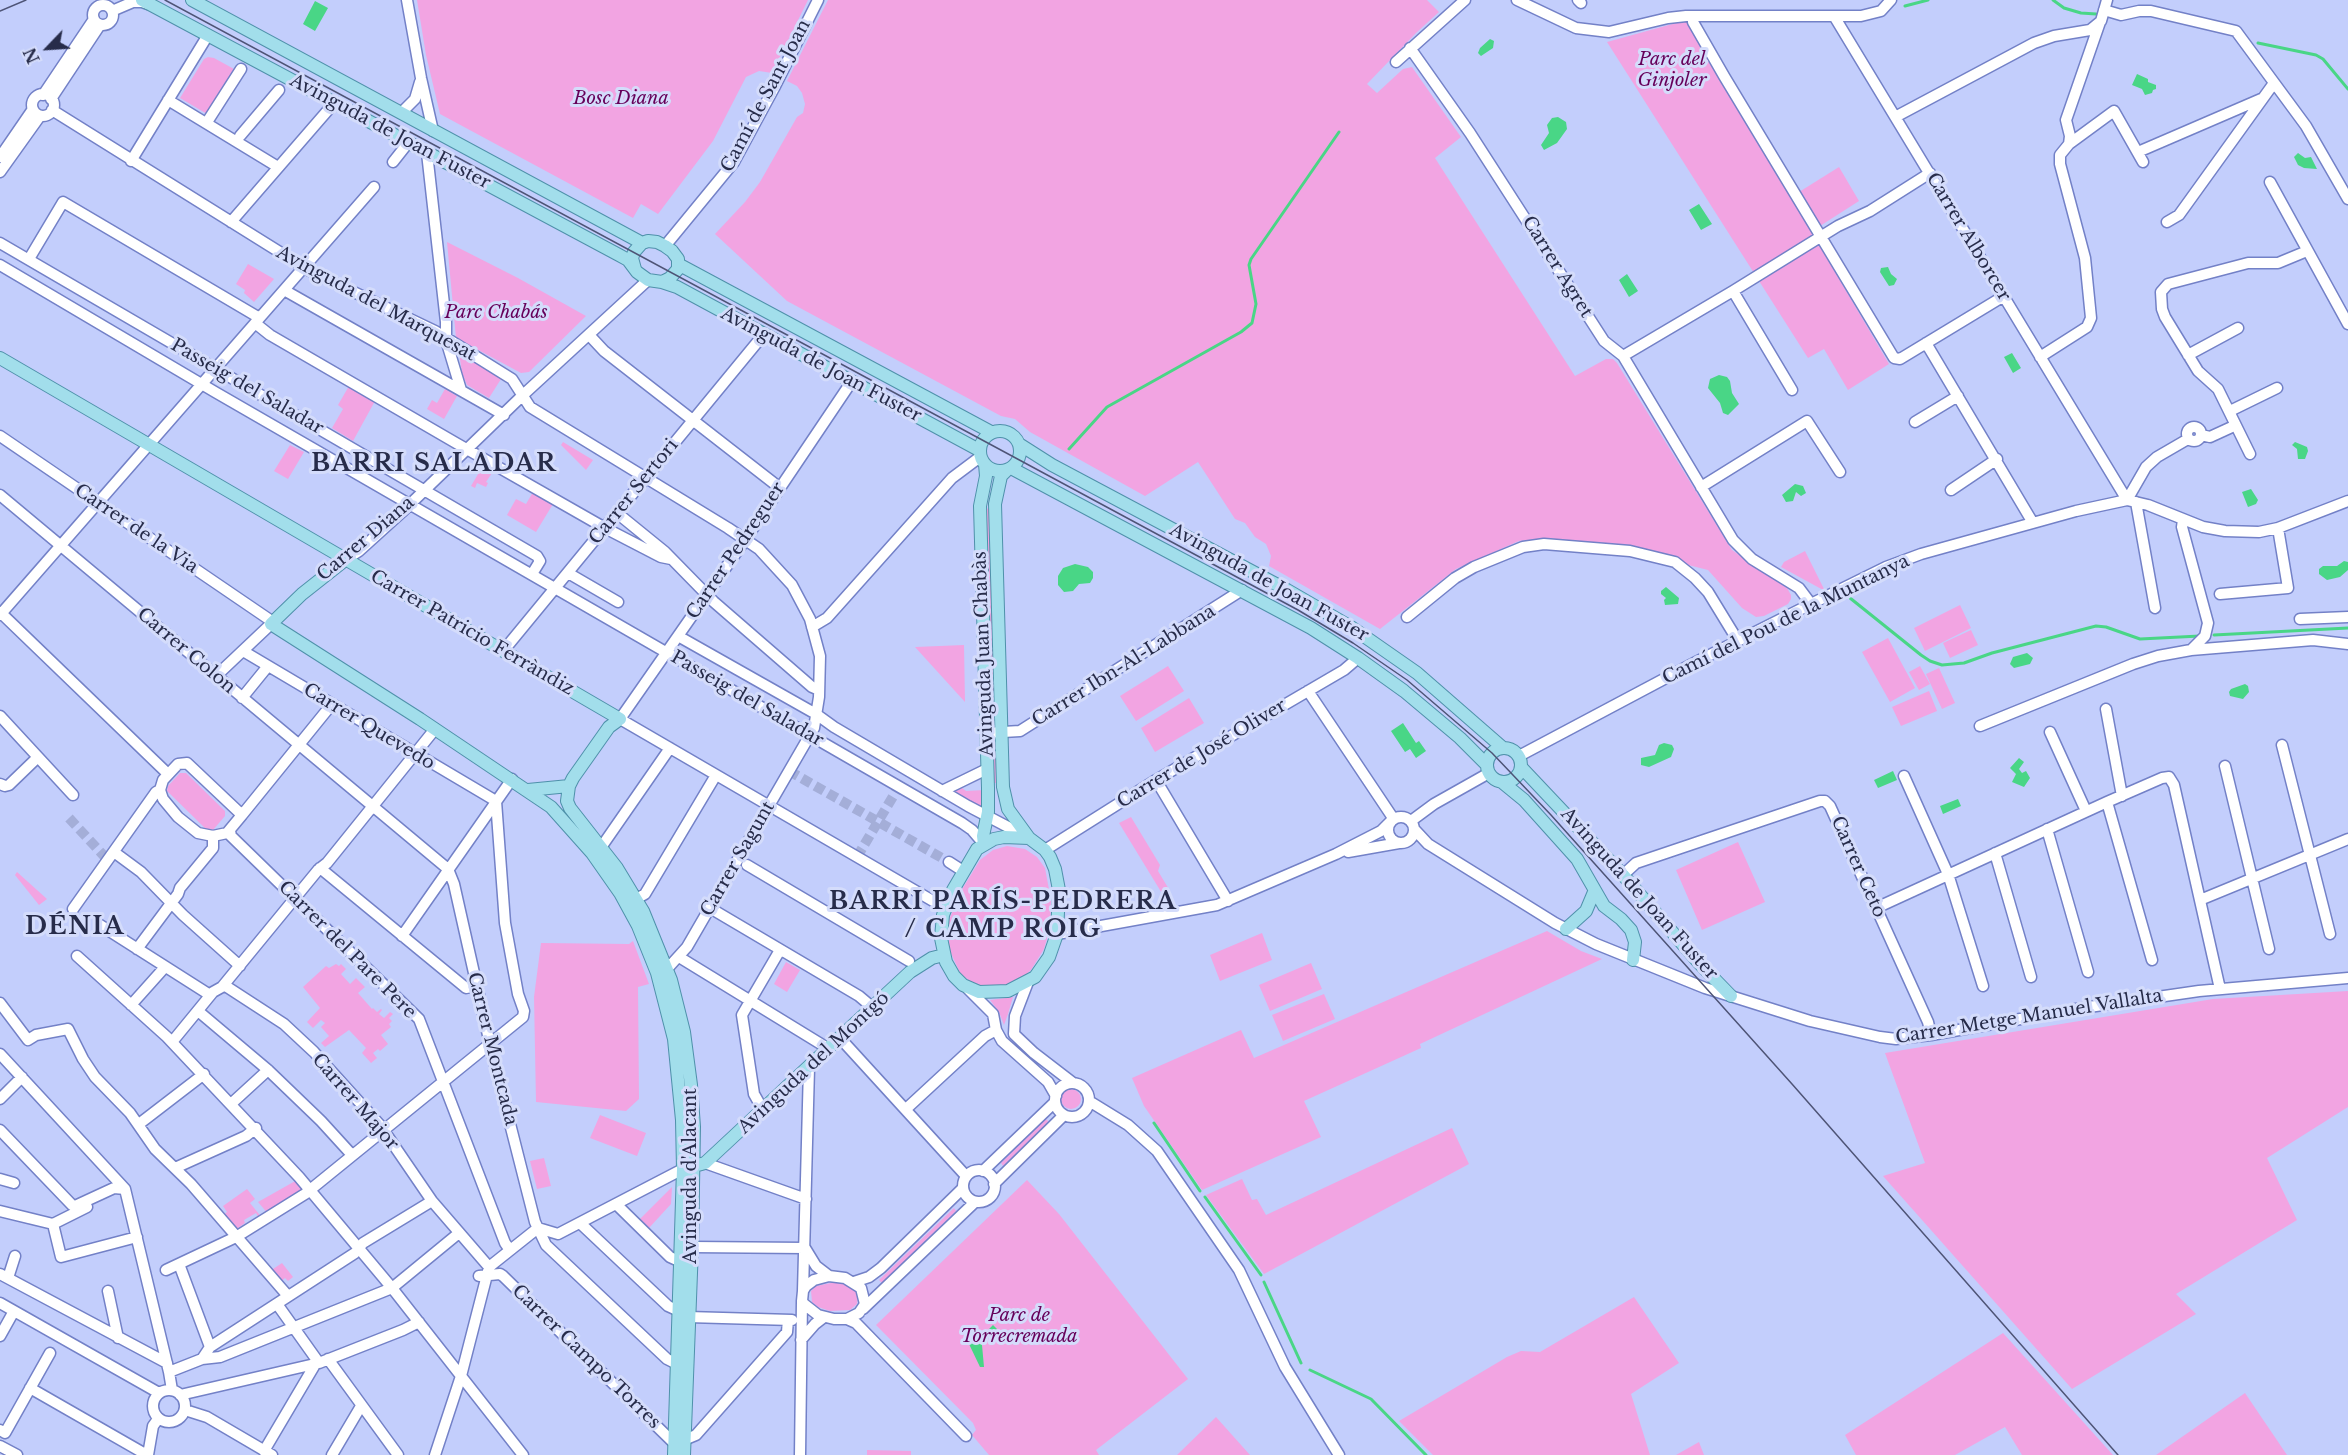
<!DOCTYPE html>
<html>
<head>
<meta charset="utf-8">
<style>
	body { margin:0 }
	#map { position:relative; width:2348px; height:1455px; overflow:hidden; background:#c3cefc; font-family:"Libre Baskerville",serif }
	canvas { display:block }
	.north { position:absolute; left:18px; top:18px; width:60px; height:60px; -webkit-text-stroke:4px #d4dcfb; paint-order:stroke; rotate:245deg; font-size:16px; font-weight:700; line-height:24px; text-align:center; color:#272c4a }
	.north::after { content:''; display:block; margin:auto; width:21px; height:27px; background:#272c4a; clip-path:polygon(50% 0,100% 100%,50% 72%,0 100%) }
</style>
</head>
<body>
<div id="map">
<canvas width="2348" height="1455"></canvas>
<div class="north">N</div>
</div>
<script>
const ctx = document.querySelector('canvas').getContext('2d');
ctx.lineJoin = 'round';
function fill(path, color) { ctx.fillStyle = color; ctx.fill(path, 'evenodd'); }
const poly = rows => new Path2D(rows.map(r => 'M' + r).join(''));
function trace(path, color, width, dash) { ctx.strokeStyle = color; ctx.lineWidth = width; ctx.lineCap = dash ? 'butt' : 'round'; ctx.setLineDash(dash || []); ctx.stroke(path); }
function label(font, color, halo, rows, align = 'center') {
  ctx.font = font + ' "Libre Baskerville",serif'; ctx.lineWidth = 6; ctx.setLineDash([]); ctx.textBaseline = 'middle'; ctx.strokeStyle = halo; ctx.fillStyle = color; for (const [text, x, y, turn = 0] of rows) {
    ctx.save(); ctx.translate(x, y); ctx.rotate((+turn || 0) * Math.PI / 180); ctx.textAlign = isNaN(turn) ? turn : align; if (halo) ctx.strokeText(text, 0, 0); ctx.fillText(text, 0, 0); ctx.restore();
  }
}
fill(poly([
	[417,0,808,0,772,73,759,71,746,77,713,141,658,214,641,204,633,218,440,114,426,55],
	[828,0,1427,0,1439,12,1416,33,1367,84,1377,93,1403,69,1412,67,1461,137,1435,158,1575,376,1606,359,1613,359,1617,363,1732,550,1787,588,1791,595,1791,599,1788,604,1764,616,1756,617,1742,608,1708,570,1621,548,1548,538,1519,541,1456,569,1380,629,1269,566,1271,556,1266,544,1255,537,1245,523,1235,519,1198,462,1145,496,1030,432,1015,419,1001,416,787,301,715,234,745,202,760,182,797,117,803,113,805,104,802,93,797,86,787,81],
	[1687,20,1889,364,1848,390,1824,349,1808,358,1607,42],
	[208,57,214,58,234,69,207,114,180,98,204,59],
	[1839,167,1859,201,1820,226,1799,192],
	[447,242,518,278,586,316,529,372,521,373,456,338],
	[248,264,274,279,254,302,244,293,245,290,236,284],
	[459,352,501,379,489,398,467,385,462,373],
	[349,386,375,401,353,441,332,428,343,409,338,405],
	[445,389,457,396,444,419,427,409,432,400,437,403],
	[563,442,593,460,586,470,561,445],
	[290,445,304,452,288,479,274,471],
	[484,464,494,470,486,482,488,483,486,487,477,483,475,488,471,486],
	[533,492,553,504,536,532,507,515,516,499,526,504],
	[990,508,997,691,991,691,986,509],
	[1805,551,1825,591,1781,567,1784,562],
	[1960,605,1971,628,1925,651,1914,628],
	[1971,630,1978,645,1950,658,1943,643],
	[1888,638,1915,688,1890,702,1862,652],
	[964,645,965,702,915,647],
	[1168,666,1184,691,1136,721,1120,696],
	[1920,666,1930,684,1919,690,1909,672],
	[1939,668,1955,703,1942,709,1926,674],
	[1929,691,1937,711,1901,726,1892,707],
	[1189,698,1204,723,1155,752,1141,728],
	[992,738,997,738,999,783,994,783],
	[180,773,186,773,225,811,225,816,213,830,208,831,167,791,168,786],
	[961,787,966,791,985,790,982,809,955,793,956,790],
	[1131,817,1160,865,1158,871,1170,891,1163,895,1119,823],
	[1738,842,1765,902,1702,930,1676,870],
	[1007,846,1025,849,1037,857,1045,868,1051,900,1050,928,1044,949,1031,970,1019,981,1004,986,989,987,975,984,961,975,949,949,949,920,961,891,980,860,993,850],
	[17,872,47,899,39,905,15,875],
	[1547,931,1581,951,1602,959,1420,1044,1421,1048,1304,1101,1321,1137,1202,1190,1144,1106,1132,1078,1241,1030,1254,1058],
	[1262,933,1272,960,1220,981,1210,955],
	[633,941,649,984,638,987,639,1099,626,1111,536,1102,534,997,541,943,629,944],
	[786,962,800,970,787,992,774,984],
	[1311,963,1322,989,1270,1011,1259,985],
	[336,964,339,966,341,964,346,969,341,974,350,984,356,978,365,987,358,993,372,1009,373,1008,377,1012,381,1009,382,1010,379,1014,384,1018,390,1012,393,1014,389,1018,392,1021,389,1024,391,1027,381,1035,388,1044,380,1051,378,1049,373,1053,377,1058,371,1063,362,1053,366,1048,349,1030,325,1047,321,1043,329,1036,321,1027,325,1023,321,1020,313,1028,307,1022,320,1008,303,987,326,966,329,968],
	[2348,991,2348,1107,2267,1158,2297,1220,2176,1294,2196,1314,2072,1389,1883,1176,1925,1163,1885,1053,2213,999],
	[1324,994,1335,1019,1283,1041,1272,1015],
	[1013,997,1008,1014,1004,1025,999,1012,990,1000],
	'1061 1099a10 10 0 1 1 20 0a10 10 0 1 1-20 0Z',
	[600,1115,646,1133,637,1156,590,1138],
	[1046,1119,1049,1122,1003,1166,1001,1163],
	[1452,1128,1469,1164,1264,1274,1206,1195,1242,1179,1252,1200,1257,1199,1266,1215],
	[544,1158,551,1186,537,1189,530,1161],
	[297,1180,307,1192,269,1215,258,1202],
	[1027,1180,1059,1214,1188,1379,1096,1450,1099,1455,989,1455,972,1435,976,1430,973,1423,876,1325],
	[672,1187,671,1204,649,1228,640,1219],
	[247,1189,255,1199,250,1203,263,1219,260,1220,256,1213,244,1220,245,1223,235,1230,222,1216,227,1212,223,1206],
	[954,1208,956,1211,882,1283,879,1280],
	[282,1263,293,1277,288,1281,285,1278,280,1282,270,1271],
	[836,1282,850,1286,855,1291,858,1296,857,1304,850,1310,830,1311,818,1307,812,1302,811,1291,816,1286],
	[1634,1297,1679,1363,1631,1394,1650,1455,1433,1455,1399,1421,1507,1357,1521,1351,1540,1352],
	[2003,1333,2113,1455,2022,1455,2005,1427,1955,1455,1856,1455,1845,1435],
	[2245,1393,2287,1455,2156,1455],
	[1216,1417,1250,1455,1177,1455],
	[1699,1442,1704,1455,1676,1455],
	[867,1450,911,1451,911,1455,867,1455]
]), '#f2a4e2');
fill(poly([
	[315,1,328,8,315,31,303,24],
	[1490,39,1494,41,1493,48,1481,56,1478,53,1480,48],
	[2137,74,2148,79,2148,82,2156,85,2156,89,2153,90,2152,93,2145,95,2142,89,2132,85],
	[1558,117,1566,122,1567,129,1557,143,1544,150,1541,145,1549,133,1547,125,1552,118],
	[2298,153,2305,158,2311,157,2317,169,2304,168,2298,165,2294,157],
	[1699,204,1712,224,1701,230,1689,210],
	[1888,267,1891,274,1897,279,1894,285,1889,286,1880,272,1881,268],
	[1627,274,1638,291,1629,297,1619,280],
	[2012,353,2021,368,2013,373,2004,357],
	[1719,375,1727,377,1730,381,1732,393,1739,404,1728,415,1723,413,1720,403,1708,388,1710,379],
	[2295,442,2307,447,2308,451,2305,459,2298,459,2297,449,2292,445],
	[1795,484,1803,486,1806,493,1801,496,1796,492,1793,501,1786,502,1782,495],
	[2251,489,2258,500,2256,504,2248,507,2242,492],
	[2344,561,2348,562,2348,570,2340,577,2327,580,2319,574,2319,569,2323,566,2337,566],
	[1075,564,1088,567,1093,572,1093,578,1090,583,1079,584,1073,591,1064,592,1058,585,1058,576,1063,568],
	[1666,587,1679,598,1678,604,1665,605,1664,600,1666,598,1661,594,1661,591],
	[2027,653,2033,658,2030,664,2014,668,2010,664,2013,657],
	[2245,684,2248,686,2249,692,2243,699,2230,696,2229,692,2231,689],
	[1403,723,1416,743,1419,741,1426,751,1416,758,1410,749,1405,752,1391,731],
	[1664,743,1672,745,1674,749,1671,757,1649,767,1641,765,1641,758,1655,755,1659,745],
	[2019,758,2024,762,2019,769,2022,773,2026,771,2030,778,2024,787,2012,782,2016,774,2010,768],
	[1893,771,1897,780,1878,788,1874,780],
	[1958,799,1961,806,1943,814,1940,806],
	[993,1325,997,1329,982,1345,984,1367,980,1367,969,1344,972,1340,982,1336]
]), '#49d686');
trace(poly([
	[2053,0,2064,8,2081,13,2096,14],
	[1905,6,1928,0],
	[2258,43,2316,55,2323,59,2348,89],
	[1069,449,1107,407,1241,332,1252,323,1256,304,1249,265,1251,259,1339,132],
	[1850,598,1921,655,1930,661,1942,665,1964,663,1992,653,2096,626,2106,627,2140,639,2200,636],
	[2214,635,2348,628],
	[1154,1123,1200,1191],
	[1205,1197,1261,1275],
	[1264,1282,1301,1363],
	[1310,1370,1371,1399,1426,1455]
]), '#49d686', 3);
trace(poly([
	[789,771,949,862],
	[69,818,105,857],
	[857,857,898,788]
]), '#a4aed8', 10, [10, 5]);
const minor = poly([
	[407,0,421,78,433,131],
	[1517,0,1576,28,1609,32,1668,18,1686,16,1861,16,1881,11,1891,0],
	[1578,0,1581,3],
	'93 15a10 10 0 1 1 20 0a10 10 0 1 1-20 0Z',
	[2104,10,2121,15,2139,11,2151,11,2236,31,2306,126,2348,199],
	[112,11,133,2,142,2,148,4],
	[1693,16,1693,22,1724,76,1894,358,1900,359,2004,296],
	[1834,16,2127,500],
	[1410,48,1470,133,1604,341,1623,356,1733,540,1752,559,1799,588,1811,604],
	[1396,62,1465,0],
	'32 105a11 11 0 1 1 22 0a11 11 0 1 1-22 0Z',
	[43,95,94,19],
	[51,99,100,25],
	[168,100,278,167],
	[52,110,310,271,435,331,512,379,530,407,728,528,759,549,792,585,810,619,820,656,819,697,814,728,687,947,667,969,660,972],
	[401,113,415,99,420,82],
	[1897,116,2034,43,2054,36,2090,30,2101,21,2107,0],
	[209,119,241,69],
	[240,136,279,90],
	[2069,144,2070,136,2066,120,2100,22],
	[2138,152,2261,99],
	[427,153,446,322,446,340,461,390],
	[0,157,33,109],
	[131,161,208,35],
	[393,162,408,143],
	[0,172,40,116],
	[2270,182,2348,324],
	[231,222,335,102],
	[2167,222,2179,215,2274,83],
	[0,243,537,556,540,561,532,574],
	[665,246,734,162,774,88,818,0],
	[29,259,63,202,258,317],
	[0,265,215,392,962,823,972,830,984,844],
	[284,290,504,415],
	[1733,291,1792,390],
	[255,323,270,335,456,443,605,528,661,557,671,559],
	[590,336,604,351,780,488],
	[1926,343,2033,523],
	[2188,355,2238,328],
	[1623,356,1733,291,1838,226,1870,211,1930,173],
	[2040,357,2087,327,2091,318,2085,258,2060,164,2060,155,2069,144,2114,111,2143,162],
	[852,381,745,540,620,719,945,908],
	[2230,411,2277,388],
	[1915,422,1958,396],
	'2187 434a7 7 0 1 1 14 0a7 7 0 1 1-14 0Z',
	[2201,435,2210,437,2234,426],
	[0,436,273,622],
	[2250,454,2218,389,2198,371,2165,317,2162,309,2161,292,2168,284,2248,263,2278,263,2307,251],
	[1701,487,1807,421,1840,472],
	[1951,490,1997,459],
	[0,495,448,869,454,884,492,1053,535,1222,546,1245,667,1359,677,1364],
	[2127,500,2146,467,2157,457,2188,439],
	[2136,502,2155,608],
	[617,513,665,552,714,602,812,687,819,690],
	[2183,520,2182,527,2208,623,2205,636,2191,650],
	[345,560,359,551,402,512,523,395,648,280],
	[568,573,618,602],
	[2220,594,2288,588,2278,528],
	[0,612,168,774],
	[0,615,374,187],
	[1407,617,1455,578,1474,567,1523,547,1544,544,1630,551,1675,562,1695,578,1708,592,1738,641],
	[2300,619,2348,617],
	[812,627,827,618,952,478,980,457],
	[678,636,816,714,834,727,968,806,1029,838],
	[504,650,764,334],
	[243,651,496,801],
	[216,676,271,624],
	[1308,691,1393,818],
	[242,698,268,666],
	[2106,709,2122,796],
	[0,716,73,795],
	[1980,726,2133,664,2158,656,2191,650,2313,640,2348,644],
	[2050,732,2086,811],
	[986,733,1020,731,1242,590],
	[2282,745,2330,934],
	[1519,756,1696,662,1811,604,1886,567,1921,554,2076,511,2127,500,2148,505,2203,527,2225,531,2259,532,2278,528,2348,501],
	[187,763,242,815,227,833,213,836,198,833,178,817,163,799,160,790,163,780,178,764,187,763],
	[2225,766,2269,949],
	[1904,776,1948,874,1983,986],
	[1156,780,1228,901],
	[0,784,5,786,9,785,38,757],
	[942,791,987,769],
	[2107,802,2152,960],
	[242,815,332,704],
	'1388 830a13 13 0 1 1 26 0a13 13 0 1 1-26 0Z',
	[1411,821,1434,804,1489,773],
	[1414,829,1428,844,1555,923,1596,944,1705,988,1810,1021,1880,1037,1896,1039,1931,1035,2082,1008,2199,991,2348,978],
	[2047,829,2088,972],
	[230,831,231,836,419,1019,505,1243,510,1250],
	[602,846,670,748],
	[1045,850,1156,780,1344,670,1358,658],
	[1348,852,1399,843],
	[1995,853,2031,977],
	[118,855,141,872,183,915,240,966],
	[949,862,963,871],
	[747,865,909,961],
	[320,868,466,988,476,986],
	[1623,875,1636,863,1820,801,1825,801,1830,806,1928,1022,1931,1035],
	[636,899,645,894,716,775],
	[2200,900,2348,839],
	[710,908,859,996,872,1007],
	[1876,908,2107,802,2162,778,2169,777,2174,785,2220,989],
	[73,909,156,792,160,790],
	[100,925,210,995],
	[1057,934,1217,905,1336,854,1381,831,1391,821],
	[402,936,512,779],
	[137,949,178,894,180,888,213,848,213,836],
	[77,956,167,1037,299,1177,392,1288,523,1455],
	[679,957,829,1049],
	[1028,982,1015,1016,1014,1034,1034,1053,1073,1083],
	[224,985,284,1024,314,1052,380,1125,432,1201,489,1267],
	[968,989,993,1014,996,1030,1002,1041,1048,1082,1056,1096],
	[0,1003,28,1040,36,1035,68,1029,83,1059,95,1077,130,1113,155,1149,191,1184,288,1296],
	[131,1005,165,967],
	[198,1011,268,1070,321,1121,352,1155],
	[840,1038,966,1176],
	[172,1042,213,992,222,987,318,870,327,863,435,729],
	[0,1054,125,1189,169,1372,172,1390],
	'1055 1100a17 17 0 1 1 34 0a17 17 0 1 1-34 0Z',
	[0,1099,22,1077],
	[1089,1101,1128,1125,1157,1151,1239,1270,1285,1367,1339,1455],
	[232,1103,268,1070],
	[906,1109,985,1036,996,1030],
	[763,1110,754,1094,742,1015,780,950],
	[139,1124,204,1074],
	[0,1130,72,1205,75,1206,114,1188,125,1189],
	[705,1163,806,1199],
	[175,1168,246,1136,256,1128],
	'963 1186a16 16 0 1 1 32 0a16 16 0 1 1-32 0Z',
	[983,1171,1055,1102],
	[0,1179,14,1183],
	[994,1184,1064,1115],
	[616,1204,670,1257,681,1262],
	[0,1211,53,1224],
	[580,1223,668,1306,679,1311],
	[53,1224,61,1257,137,1237],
	[53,1224,87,1207],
	[538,1228,558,1234,683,1169],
	[692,1247,805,1248],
	[805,1248,816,1266,829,1276],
	[179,1264,210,1347],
	[489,1267,538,1228],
	[166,1270,236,1237,305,1194,523,1017,524,1011,518,994,505,923,496,801],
	[0,1274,167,1363],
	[479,1276,500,1274,503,1276,678,1447],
	[829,1276,845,1278,861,1288,865,1304,859,1313,847,1319,834,1319,818,1315,804,1304,802,1301,803,1291,806,1286,814,1280,829,1276],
	[8,1278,15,1256],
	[854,1282,869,1277,881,1268,963,1188],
	[108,1291,118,1338],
	[803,1291,809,1068],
	[0,1303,159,1393],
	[277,1304,319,1363],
	[863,1309,975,1202],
	[688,1317,792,1320],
	[847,1319,856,1323,966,1436],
	[0,1336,14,1311],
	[801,1340,815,1324,824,1317],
	[202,1359,210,1347,355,1253,363,1243,432,1201],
	[328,1359,398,1455],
	[169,1372,202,1359,220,1357,392,1288,459,1233],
	[30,1388,147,1455],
	'153 1406a16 16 0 1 1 32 0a16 16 0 1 1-32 0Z',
	[180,1395,319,1363,403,1330,419,1322],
	[185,1410,207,1417,272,1455],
	[0,1430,5,1433,50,1353],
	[684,1440,696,1435,787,1332,788,1320],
	[0,1446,17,1455],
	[264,1451,316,1363],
	[148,1455,153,1426,158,1419],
	[332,1455,361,1406],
	[435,1455,461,1376,488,1271],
	[800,1455,802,1301]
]);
const major = poly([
	[142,0,619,255,628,260,637,272,648,280,662,282,670,278,678,269,678,259,672,251,665,246,657,242,648,241,642,243,634,252,632,258,635,269],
	[192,0,642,243],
	[678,264,991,432],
	[662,282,677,287,979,450],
	[0,358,620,719,609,727,573,778,569,786,567,801,570,808,617,868,643,911,671,980,684,1032,691,1085,694,1127,692,1247,684,1455],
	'980 451a20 20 0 1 1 40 0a20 20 0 1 1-40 0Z',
	[1019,444,1052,465,1287,590,1351,627,1417,673,1503,748],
	[1011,468,1311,628,1358,658,1404,691,1460,738,1487,765],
	[1007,470,1001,476,995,504,1003,787,1008,809,1029,838],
	[345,560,302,594,271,624,420,719,551,807,592,853,620,893,638,926,657,973,674,1039,682,1120,683,1169,674,1455],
	'1487 765a17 17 0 1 1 34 0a17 17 0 1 1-34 0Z',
	[1521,767,1623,875,1699,963,1731,996],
	[1502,782,1524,800,1577,859,1604,906,1621,919,1631,930,1635,942,1633,960],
	[528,790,569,786],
	[1004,837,1029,838,1045,850,1050,857,1055,869,1059,890,1057,934,1049,957,1035,977,1008,991,979,992,963,985,954,976,946,962,941,938,943,915,953,890,977,849,994,839,1004,837],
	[984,844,983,836,988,812,988,788,980,506,986,476,985,464],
	[1566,929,1586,911,1594,892],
	[687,1168,705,1163,910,972,932,958,944,955]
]);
trace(minor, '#7381c7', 13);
trace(major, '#4f91aa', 14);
trace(minor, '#fff', 10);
trace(major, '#a2deeb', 12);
trace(poly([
	[165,0,1298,610,1353,643,1407,680,1492,753,1551,815,1792,1084,2118,1455],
	[0,11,26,0]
]), '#4e5476', 1.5);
label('italic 18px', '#66005a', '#d4dcfb', [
	["Parc del",1672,60],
	["Ginjoler",1672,81],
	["Bosc Diana",621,99],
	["Parc Chabás",496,313],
	["Parc de",1019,1316],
	["Torrecremada",1019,1337]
]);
label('18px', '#272c4a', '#d4dcfb', [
	["Camí de Sant Joan",766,96,-62],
	["Avinguda de Joan Fuster",390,132,28],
	["Carrer Alborcer",1968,237,59],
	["Carrer Agret",1557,267,58],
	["Avinguda del Marquesat",376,304,28],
	["Avinguda de Joan Fuster",821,365,28],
	["Passeig del Saladar",247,387,30],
	["Carrer Sertori",634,492,-51],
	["Carrer de la Via",136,529,34],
	["Carrer Diana",366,539,-40],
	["Carrer Pedreguer",736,551,-56],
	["Avinguda de Joan Fuster",1269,583,29],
	["Camí del Pou de la Muntanya",1786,620,-26],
	["Carrer Patricio Ferràndiz",472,633,30],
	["Carrer Colon",186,651,40],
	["Avinguda Juan Chabàs",984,654,-92],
	["Carrer Ibn-Al-Labbana",1124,666,-32],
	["Passeig del Saladar",747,699,30],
	["Carrer Quevedo",369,727,31],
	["Carrer de José Oliver",1202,754,-31],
	["Carrer Sagunt",738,859,-60],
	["Carrer Ceto",1858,867,66],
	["Avinguda de Joan Fuster",1639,894,48],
	["Carrer del Pare Pere",347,950,45],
	["Carrer Metge Manuel Vallalta",2029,1017,-9],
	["Carrer Montcada",492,1049,76],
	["Avinguda del Montgó",814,1063,-43],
	["Carrer Major",355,1102,49],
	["Avinguda d'Alacant",691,1176,-90],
	["Carrer Campo Torres",586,1357,44]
]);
ctx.letterSpacing = '1.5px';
label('bold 24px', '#272c4a', '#d4dcfb', [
	["BARRI SALADAR",434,464],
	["BARRI PARÍS-PEDRERA",1003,902],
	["/ CAMP ROIG",1003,930],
	["DÉNIA",75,927]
]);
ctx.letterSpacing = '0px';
</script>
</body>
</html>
